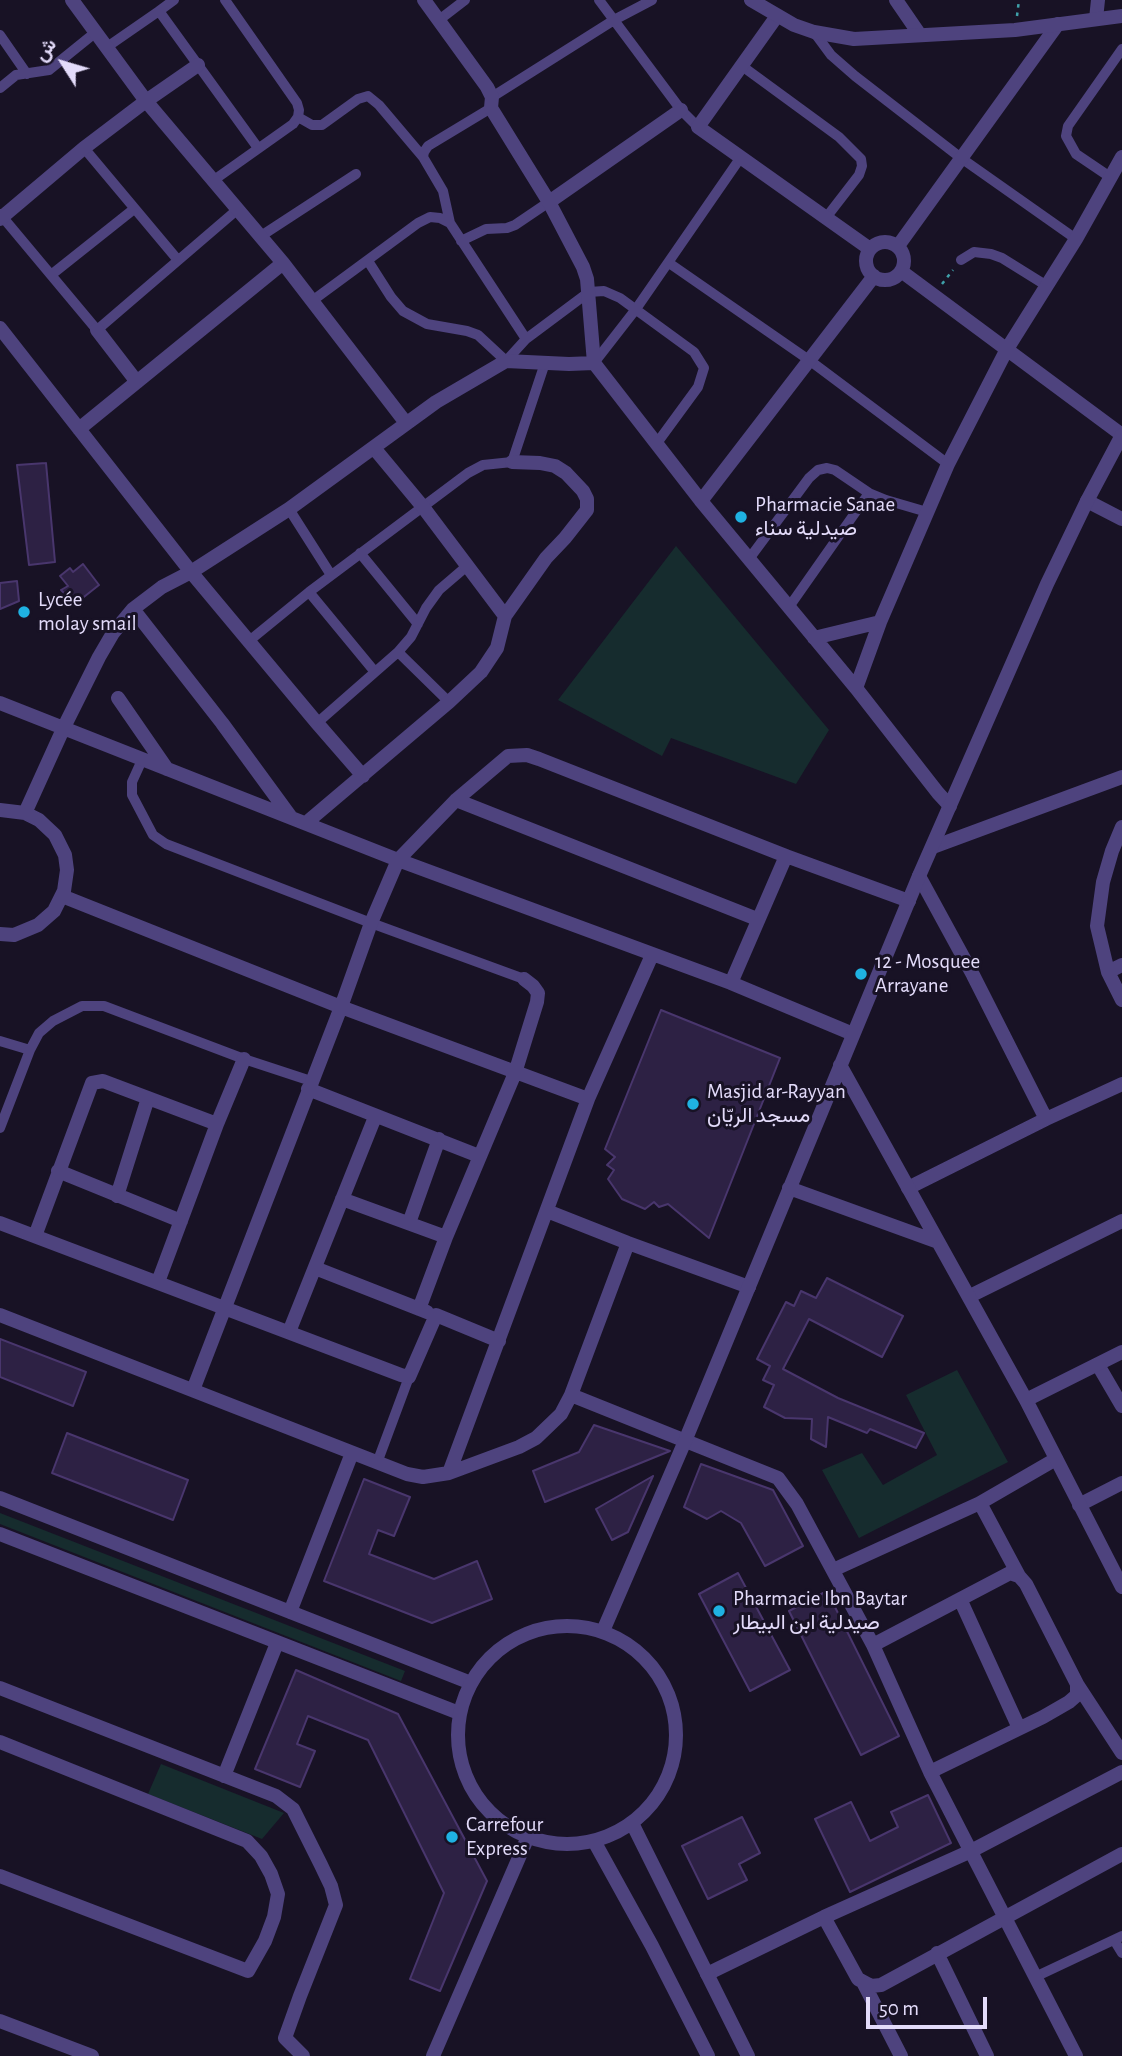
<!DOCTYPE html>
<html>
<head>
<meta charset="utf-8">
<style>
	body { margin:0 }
	#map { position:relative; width:1122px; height:2056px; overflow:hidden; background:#181225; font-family:"Alegreya Sans",Vazirmatn,sans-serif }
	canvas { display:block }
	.north { position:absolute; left:28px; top:28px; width:70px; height:70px; -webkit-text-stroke:5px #181225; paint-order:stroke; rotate:307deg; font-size:19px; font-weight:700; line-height:28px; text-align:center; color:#e3dbfa }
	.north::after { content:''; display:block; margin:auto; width:24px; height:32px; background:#e3dbfa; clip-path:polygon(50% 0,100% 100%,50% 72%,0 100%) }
	.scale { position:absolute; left:866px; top:1997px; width:121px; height:32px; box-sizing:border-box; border:4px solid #e3dbfa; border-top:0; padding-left:9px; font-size:21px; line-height:24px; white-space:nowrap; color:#e3dbfa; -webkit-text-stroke:5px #181225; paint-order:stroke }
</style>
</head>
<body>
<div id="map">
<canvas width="1122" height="2056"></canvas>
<div class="north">ش</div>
<div class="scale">50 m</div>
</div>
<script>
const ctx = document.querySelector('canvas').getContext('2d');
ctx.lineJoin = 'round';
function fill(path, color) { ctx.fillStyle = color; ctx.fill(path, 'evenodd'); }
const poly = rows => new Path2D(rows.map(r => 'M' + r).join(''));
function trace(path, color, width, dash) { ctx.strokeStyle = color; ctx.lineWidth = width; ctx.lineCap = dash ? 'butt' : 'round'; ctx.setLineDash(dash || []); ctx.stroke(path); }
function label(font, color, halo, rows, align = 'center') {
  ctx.font = font + ' "Alegreya Sans",Vazirmatn,sans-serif'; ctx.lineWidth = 6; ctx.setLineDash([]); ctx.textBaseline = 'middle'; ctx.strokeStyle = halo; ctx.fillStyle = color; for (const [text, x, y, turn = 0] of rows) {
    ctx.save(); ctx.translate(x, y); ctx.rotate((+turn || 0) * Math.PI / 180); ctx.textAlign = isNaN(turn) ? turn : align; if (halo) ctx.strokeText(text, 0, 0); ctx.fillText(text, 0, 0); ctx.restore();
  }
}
fill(poly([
	[676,546,829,730,796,784,671,738,662,756,558,700],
	[957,1370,1008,1462,859,1538,822,1470,862,1453,883,1485,937,1455,906,1395],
	[0,1513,405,1671,401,1681,0,1524],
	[161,1764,284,1813,262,1839,148,1794]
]), '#162c2e');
const building = poly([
	[46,463,55,562,29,565,17,465,46,463],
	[83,564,99,585,75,604,61,590,68,586,60,576,70,568,73,572,83,564],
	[17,581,19,601,0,609,0,583,17,581],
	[661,1010,780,1058,709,1238,668,1204,659,1207,654,1202,645,1209,622,1199,608,1179,614,1170,607,1165,615,1157,605,1149,661,1010],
	[827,1278,903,1316,882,1357,809,1319,783,1369,838,1398,924,1433,916,1448,870,1429,867,1433,828,1417,826,1447,811,1439,812,1419,785,1418,764,1407,774,1385,763,1380,770,1366,757,1359,786,1302,794,1306,801,1291,816,1298,827,1278],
	[0,1339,86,1372,73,1406,0,1377,0,1339],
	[594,1425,670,1451,545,1502,533,1471,579,1452,594,1425],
	[67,1433,188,1480,173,1520,52,1473,67,1433],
	[701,1464,773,1490,803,1546,765,1566,741,1523,721,1511,707,1519,684,1507,701,1464],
	[653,1476,628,1532,612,1540,596,1509,653,1476],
	[364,1479,410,1497,394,1536,378,1530,369,1554,434,1579,477,1561,492,1599,432,1623,324,1581,364,1479],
	[738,1573,790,1670,750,1691,699,1594,738,1573],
	[827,1591,899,1736,861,1755,789,1611,827,1591],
	[296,1670,398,1714,487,1881,440,1991,410,1979,444,1893,368,1740,308,1716,297,1744,315,1751,300,1787,255,1769,296,1670],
	[928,1795,951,1843,850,1892,815,1819,851,1802,870,1841,898,1827,891,1812,928,1795],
	[742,1817,760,1853,739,1864,747,1880,708,1899,682,1846,742,1817]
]);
fill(building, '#2d2144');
trace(building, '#49366d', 2);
trace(poly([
	[1017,16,1019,0],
	[942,284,953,270]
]), '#3fa1aa', 2.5, [3.5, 5]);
trace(poly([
	[174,0,159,11,258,148],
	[599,0,681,110,698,127],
	[439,20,465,0],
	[814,32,831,55,855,76,961,158,1076,239],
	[0,35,27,74],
	[107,47,159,11],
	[742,66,839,137,861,159,862,166,859,175,825,219],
	[0,88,16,75,49,70,96,32],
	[492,97,614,20,652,0],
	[298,117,312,125,322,125,358,99,368,96,379,105,423,157],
	[84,148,177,259],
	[1110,177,1076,154,1066,136,1068,126,1122,49],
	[214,180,293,124,298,117,299,110,297,103,225,0],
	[0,214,97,330,238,209],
	[450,223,443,191,423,157,424,152,428,146,491,108],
	[261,236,356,174],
	[461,241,486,229,507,228,515,225,549,202],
	[961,260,974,252,991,254,1002,258,1047,286],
	[368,261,391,297,403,311,427,324,467,331,478,335,506,361,526,339,589,292,604,291,620,298,694,352,704,368,698,387,657,443],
	[669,263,809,360,948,464],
	[51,275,134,209],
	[312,301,418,223,430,217,440,218,450,223,526,339],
	[594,363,636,309,741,157],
	[289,509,331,575],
	[360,553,418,624],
	[749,559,809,478,818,470,827,468,835,470,869,493,886,500,927,512],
	[309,592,375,672],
	[789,607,869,493],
	[249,641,309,592,468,473,483,465,512,462,545,363],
	[398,652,449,702],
	[317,723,398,652,411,637,426,608,439,590,467,566],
	[142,760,132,782,132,795,153,835,166,844,371,923,524,979],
	[0,1041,30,1050],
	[0,1128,30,1050,39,1033,53,1021,82,1006,104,1006,244,1059,311,1081],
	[377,1463,409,1377],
	[1114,1940,1122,1953],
	[1035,1977,1122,1936]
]), '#4e437e', 10);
trace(poly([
	[1087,501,1122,519]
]), '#4e437e', 14);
trace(poly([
	[72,0,146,101,283,263,406,423],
	[424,0,487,87,492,97,491,108,549,202,583,267,587,279,594,363,701,501,856,688,938,793,950,806],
	[896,0,920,35],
	[777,16,698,127,870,249],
	[1096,19,1098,0],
	[549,202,681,110],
	[0,219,84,148,146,101,198,65],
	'866 261a19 19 0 1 1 38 0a19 19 0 1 1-38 0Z',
	[898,246,1058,24],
	[901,271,1122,435],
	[0,328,191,572,317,723,363,776],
	[97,330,137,382],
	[79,429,283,263],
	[374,448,423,507,505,616],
	[701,501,874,276],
	[133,609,222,723,290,816],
	[814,638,880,622],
	[856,688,880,622,948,464,1007,349,1076,239,1122,157],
	[118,698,167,769],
	[0,703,398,860,731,983,853,1034],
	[456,800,757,919],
	[0,810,25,813,39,820,55,835,65,855,67,870,64,891,54,911,38,925,14,935,0,934],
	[25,813,64,727,99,657,113,633,133,609,162,587,191,572,289,509,436,402,506,361,569,364,594,363],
	[306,823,449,702,481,672,497,648,505,616,546,558,565,538,587,510,587,499,583,491,566,473,555,466,540,463,512,462],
	[1122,827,1112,851,1103,882,1097,926,1108,972,1122,1000],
	[933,847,1122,777],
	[919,876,973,975,1046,1119],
	[62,896,341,1007,588,1099],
	[1108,972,1122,965],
	[731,983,786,856],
	[308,1089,479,1156],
	[58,1171,181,1221],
	[908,1188,1046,1119,1122,1084],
	[117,1196,148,1098],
	[342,1199,446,1237],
	[547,1211,628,1243,749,1287],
	[0,1223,401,1375,409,1377,436,1315,499,1341],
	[409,1223,439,1139],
	[35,1236,92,1083,103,1081,217,1124],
	[315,1268,427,1312],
	[158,1282,217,1124,244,1059],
	[970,1296,1122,1221],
	[419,1309,446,1237,515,1073,537,1002,538,993,533,986,524,979],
	[0,1315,407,1474,423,1477,449,1473,519,1447,536,1438,561,1414,571,1395,628,1243],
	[289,1332,375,1117],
	[1098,1365,1122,1406],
	[193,1390,341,1007,371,923,398,860,456,800,508,756,527,755,539,759,786,856,909,901],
	[571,1395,778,1478,797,1504,873,1645,930,1772,1076,2056],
	[449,1473,588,1099,652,955],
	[0,1498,471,1683],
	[980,1503,1019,1576],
	[1079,1505,1122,1483],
	[0,1534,459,1713],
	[833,1570,980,1503,1056,1459],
	[960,1599,1019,1728],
	[290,1612,352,1453],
	[873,1645,1010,1573,1019,1576,1026,1584,1077,1684,1077,1695,1069,1702,1043,1717,930,1772],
	[1077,1684,1122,1753],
	[0,1688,276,1796,293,1809,321,1865,331,1886,336,1905,300,1996,285,2038,303,2056],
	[0,1742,247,1841,261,1856,271,1874,278,1894,274,1917,265,1941,248,1971,0,1876],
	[224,1776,277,1643],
	[824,1917,858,1979,871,1986,881,1985,1122,1854],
	[937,1953,987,2056],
	[707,1974,824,1917,971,1851,1122,1772],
	[864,1984,901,2056],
	[0,2021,92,2056]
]), '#4e437e', 14);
trace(poly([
	[751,0,794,25,814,32,854,39,1015,30,1122,16],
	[840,1065,1026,1400,1122,1587],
	[789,1188,938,1242],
	[1026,1400,1122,1352],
	'458 1735a109 109 0 1 1 218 0a109 109 0 1 1-218 0Z',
	[603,1631,685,1441,919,876,1047,584,1087,501,1122,435],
	[632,1823,748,2056],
	[594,1841,652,1946,708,2056],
	[433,2056,527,1839]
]), '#4e437e', 14);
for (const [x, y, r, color] of [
	[741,517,7,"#1fb2e2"],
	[24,612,7,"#1fb2e2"],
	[861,974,7,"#1fb2e2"],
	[693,1104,7,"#1fb2e2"],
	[719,1611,7,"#1fb2e2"],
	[452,1837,7,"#1fb2e2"]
]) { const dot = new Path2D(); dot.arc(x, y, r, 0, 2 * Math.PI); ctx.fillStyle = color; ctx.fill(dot); trace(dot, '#181225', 2.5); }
label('21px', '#e3dbfa', '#181225', [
	["Pharmacie Sanae",755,505],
	["صيدلية سناء",755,529],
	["Lycée",38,600],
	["molay smail",38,624],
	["12 - Mosquee",875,962],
	["Arrayane",875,986],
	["Masjid ar-Rayyan",707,1092],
	["مسجد الريّان",707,1116],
	["Pharmacie Ibn Baytar",733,1599],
	["صيدلية ابن البيطار",733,1623],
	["Carrefour",466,1825],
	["Express",466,1849]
], 'left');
</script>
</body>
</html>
